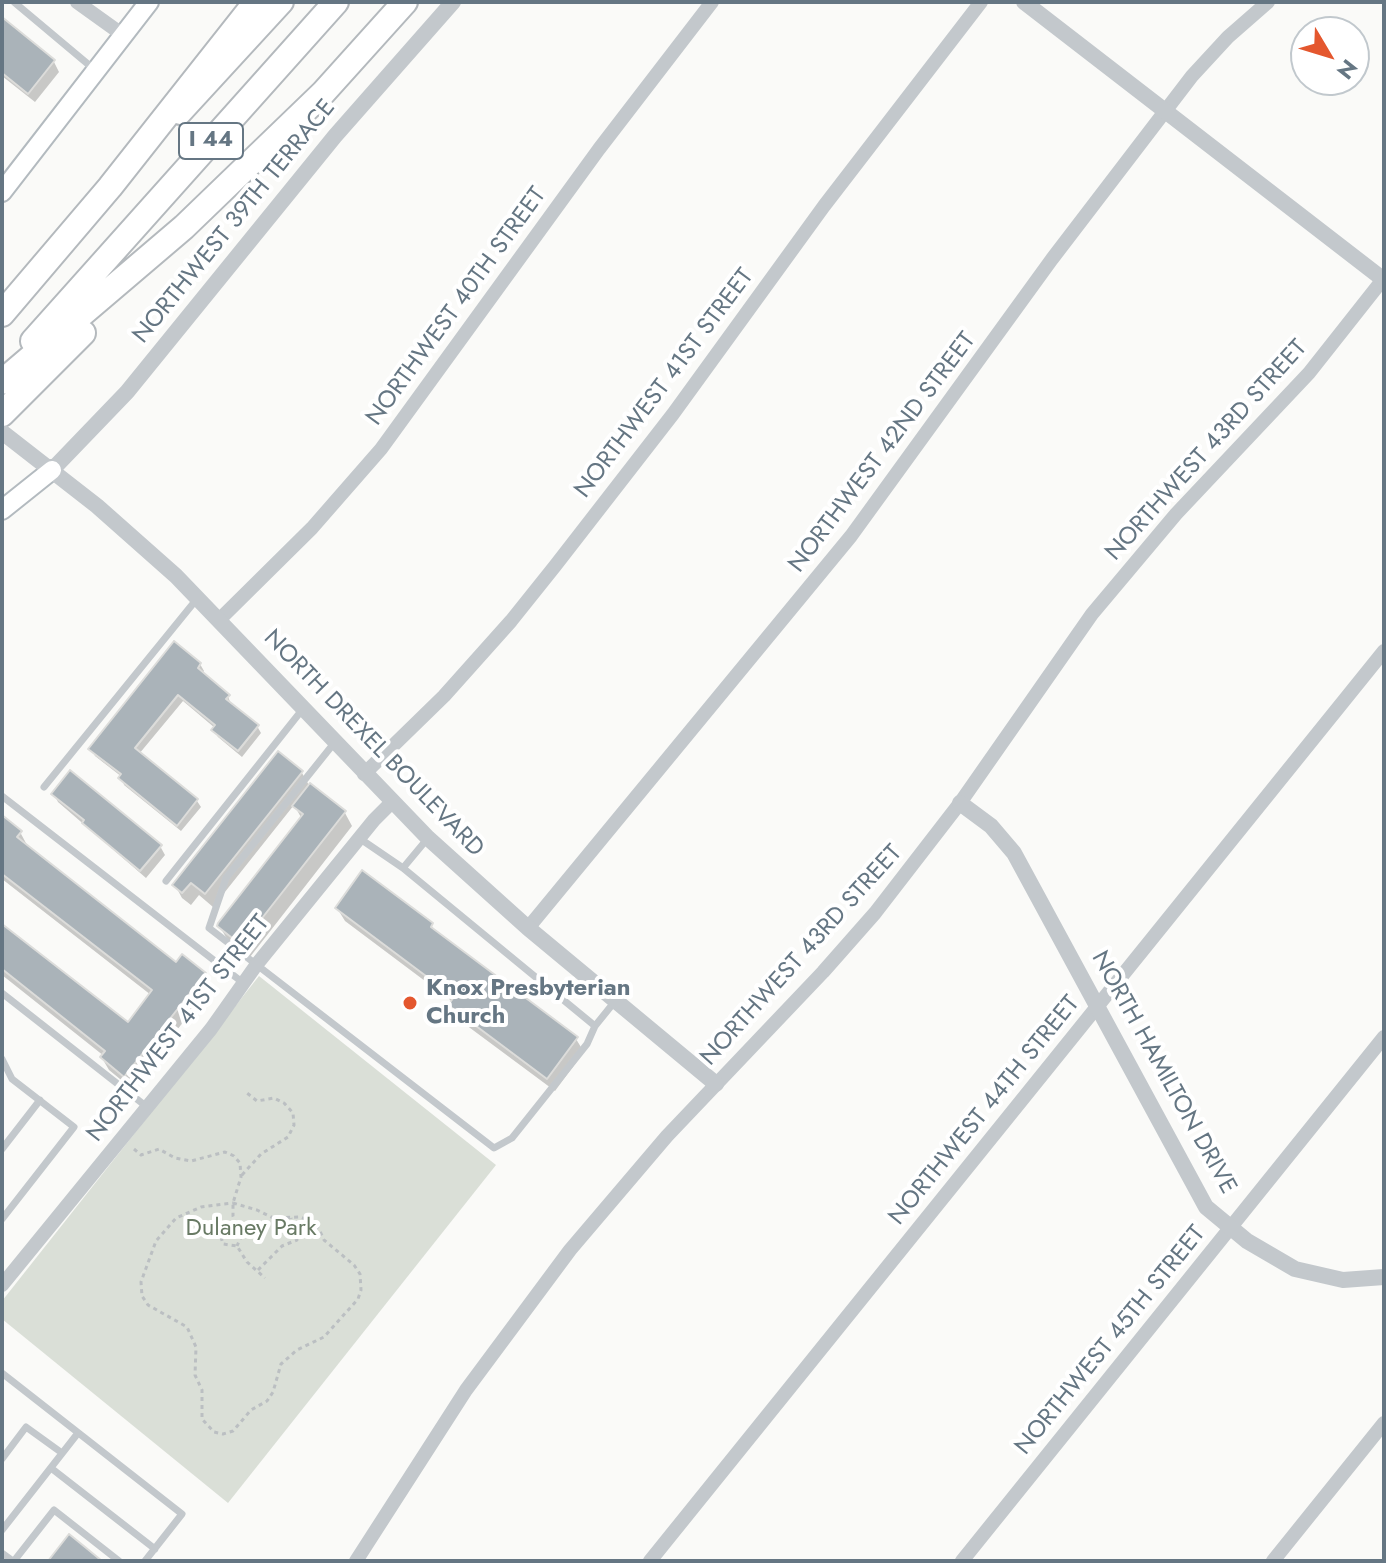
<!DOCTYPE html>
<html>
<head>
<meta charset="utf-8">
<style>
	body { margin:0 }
	#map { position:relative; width:1386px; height:1563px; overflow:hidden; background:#fafaf8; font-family:Jost,sans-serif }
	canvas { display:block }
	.frame { position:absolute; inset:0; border:4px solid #657683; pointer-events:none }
	.north { position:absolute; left:1290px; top:16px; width:80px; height:80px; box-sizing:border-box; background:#fff; border:2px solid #c1c8cd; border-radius:50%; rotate:128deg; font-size:22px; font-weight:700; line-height:32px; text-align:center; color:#657683 }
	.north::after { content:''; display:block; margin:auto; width:28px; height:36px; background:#e4572e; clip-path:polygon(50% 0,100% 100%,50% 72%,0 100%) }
</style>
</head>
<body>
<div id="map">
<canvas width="1386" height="1563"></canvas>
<div class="frame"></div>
<div class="north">N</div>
</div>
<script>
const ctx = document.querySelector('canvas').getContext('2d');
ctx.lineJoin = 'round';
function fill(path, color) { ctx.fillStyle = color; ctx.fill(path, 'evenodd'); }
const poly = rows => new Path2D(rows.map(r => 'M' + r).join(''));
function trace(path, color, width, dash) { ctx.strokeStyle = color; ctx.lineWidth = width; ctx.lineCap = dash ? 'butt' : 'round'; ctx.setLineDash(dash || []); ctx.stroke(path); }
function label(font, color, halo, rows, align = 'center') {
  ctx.font = font + ' Jost,sans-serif'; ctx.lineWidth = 8; ctx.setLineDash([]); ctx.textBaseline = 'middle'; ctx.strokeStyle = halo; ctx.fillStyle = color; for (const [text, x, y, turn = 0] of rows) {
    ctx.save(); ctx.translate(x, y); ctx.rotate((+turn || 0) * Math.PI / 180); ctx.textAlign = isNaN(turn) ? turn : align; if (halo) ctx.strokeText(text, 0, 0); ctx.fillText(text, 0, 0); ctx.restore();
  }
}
fill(poly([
	[259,976,496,1165,228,1503,2,1319,2,1301]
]), '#dadfd7');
fill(poly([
	[2,20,54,62,59,72,35,102,2,76],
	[200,664,204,671,202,674,228,696,231,705,257,726,261,733,242,757,218,737,214,730,215,728,183,701,139,754,197,801,201,807,181,831,124,785,122,777,95,756,91,749],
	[302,773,310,787,345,813,352,826,250,957,227,939,219,925,302,819,294,805,213,907,199,895,191,905,182,898,175,885],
	[54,794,160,846,165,855,146,878,58,802],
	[2,818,20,832,27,845,25,846,176,964,204,975,211,987,131,1088,109,1070,102,1058,104,1056,2,975,2,926,128,1025,151,995,2,879],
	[337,908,431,925,436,933,576,1039,584,1052,555,1091,458,1019,450,1005,453,1002,345,921]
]), '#0003');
const building = poly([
	[2,17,55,60,28,94,2,73,2,17],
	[174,641,201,663,198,668,230,695,226,699,259,725,238,751,211,730,215,725,178,695,135,748,198,799,177,826,118,778,121,774,88,749,174,641],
	[278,751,303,771,205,894,191,883,182,893,172,885,278,751],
	[70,770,162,845,140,871,82,823,84,820,51,794,70,770],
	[310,783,346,811,241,945,217,926,218,923,303,814,292,806,310,783],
	[2,815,22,831,17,837,176,962,182,954,206,973,124,1077,100,1057,105,1051,2,969,2,924,128,1022,152,990,2,874,2,815],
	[362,870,433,923,431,927,578,1037,547,1079,448,1005,454,997,335,908,362,870],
	[69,1534,85,1547,102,1561,48,1561,69,1534]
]);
fill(building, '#aab3b9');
trace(building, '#dcdcda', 2);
const secondary = poly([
	[2,192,149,2],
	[2,510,52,470]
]);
const trunk = poly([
	[180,113,282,2]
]);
const motorway = poly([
	[2,314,110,187,256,2],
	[33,341,336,2],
	[2,382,184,227,323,93,405,2],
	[2,414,83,333]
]);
trace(secondary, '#b3babf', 22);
trace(trunk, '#b4b9bd', 26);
trace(motorway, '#b4b9bd', 28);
trace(poly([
	[134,1149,141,1155,159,1149,175,1158,191,1161,225,1152,234,1156,240,1163,241,1177,233,1203,233,1216,241,1237,237,1246],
	[242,1175,261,1154,288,1137,294,1125,293,1113,284,1103,274,1098,257,1101,247,1093],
	[233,1203,257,1210,273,1218,300,1217,311,1221,319,1229,324,1240,354,1265,360,1274,361,1290,358,1299,324,1337,297,1350,281,1364,273,1392,267,1401,251,1410,233,1431,223,1434,214,1432,202,1419,202,1390,195,1375,196,1347,187,1327,148,1305,142,1296,141,1282,156,1241,176,1218,201,1207,233,1203],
	[221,1237,223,1244,237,1246,247,1262,265,1278],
	[258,1270,282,1246,297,1240,291,1218]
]), '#bbbfc2', 3, [4, 4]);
trace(poly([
	[14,2,95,70],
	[335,742,226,878,209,928,494,1148,512,1138,587,1044,595,1026,616,1000],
	[44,787,196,600],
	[2,796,242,982],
	[359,838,403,868,595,1026],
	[403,868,428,838],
	[166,881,302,710],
	[2,993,147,1107],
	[2,1059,12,1079,74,1127,2,1219],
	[2,1149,40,1100],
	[2,1373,182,1514,145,1561],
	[2,1459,26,1427,62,1453],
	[51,1468,155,1549],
	[2,1530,78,1433],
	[2,1553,13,1561],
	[14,1561,54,1510,119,1561]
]), '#c3c8cc', 7);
trace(poly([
	[77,2,123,35],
	[219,620,312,528,381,449,599,149,712,2],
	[364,774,444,696,511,621,555,566,673,414,824,206,981,2],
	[528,928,851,536,1052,259,1192,76,1228,37,1268,2],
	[2,1285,211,1029,257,964,374,820,392,802],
	[356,1561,466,1390,570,1250,667,1136,823,972,875,913,960,803,1092,614,1176,514,1309,373,1384,278],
	[650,1561,1384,651],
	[962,1561,1384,1037],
	[1273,1561,1384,1423]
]), '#c3c8cc', 14);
trace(poly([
	[1024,2,1384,280],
	[2,432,97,506,176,576,428,838,528,928,716,1084],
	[52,470,127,392,335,136,453,2],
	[960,803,991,826,1014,853,1206,1207,1247,1241,1295,1269,1343,1280,1384,1277]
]), '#c3c8cc', 16);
trace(secondary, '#fff', 18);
trace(trunk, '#fff', 22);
trace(motorway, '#fff', 24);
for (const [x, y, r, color] of [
	[410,1003,8,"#e4572e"]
]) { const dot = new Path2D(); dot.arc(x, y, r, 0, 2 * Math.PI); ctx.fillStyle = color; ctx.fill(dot); trace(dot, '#fff', 3); }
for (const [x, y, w] of [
	[211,141,64]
]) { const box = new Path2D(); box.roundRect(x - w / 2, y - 18, w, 36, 6); ctx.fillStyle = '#fff'; ctx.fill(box); trace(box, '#657683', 2); }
label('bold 22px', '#657683', null, [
	["I 44",211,141]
]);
label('24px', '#657683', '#fff', [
	["NORTHWEST 39TH TERRACE",235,222,-51],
	["NORTHWEST 40TH STREET",457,307,-54],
	["NORTHWEST 41ST STREET",665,384,-53],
	["NORTHWEST 43RD STREET",1207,451,-48],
	["NORTHWEST 42ND STREET",883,453,-53],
	["NORTH DREXEL BOULEVARD",373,744,46],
	["NORTHWEST 43RD STREET",802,956,-48],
	["NORTHWEST 41ST STREET",179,1029,-52],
	["NORTH HAMILTON DRIVE",1163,1073,61],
	["NORTHWEST 44TH STREET",985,1111,-51],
	["NORTHWEST 45TH STREET",1111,1341,-51]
]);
label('bold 24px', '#657683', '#fff', [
	["Knox Presbyterian",426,989],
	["Church",426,1017]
], 'left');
label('24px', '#687a64', '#fff', [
	["Dulaney Park",251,1229]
]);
</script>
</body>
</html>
